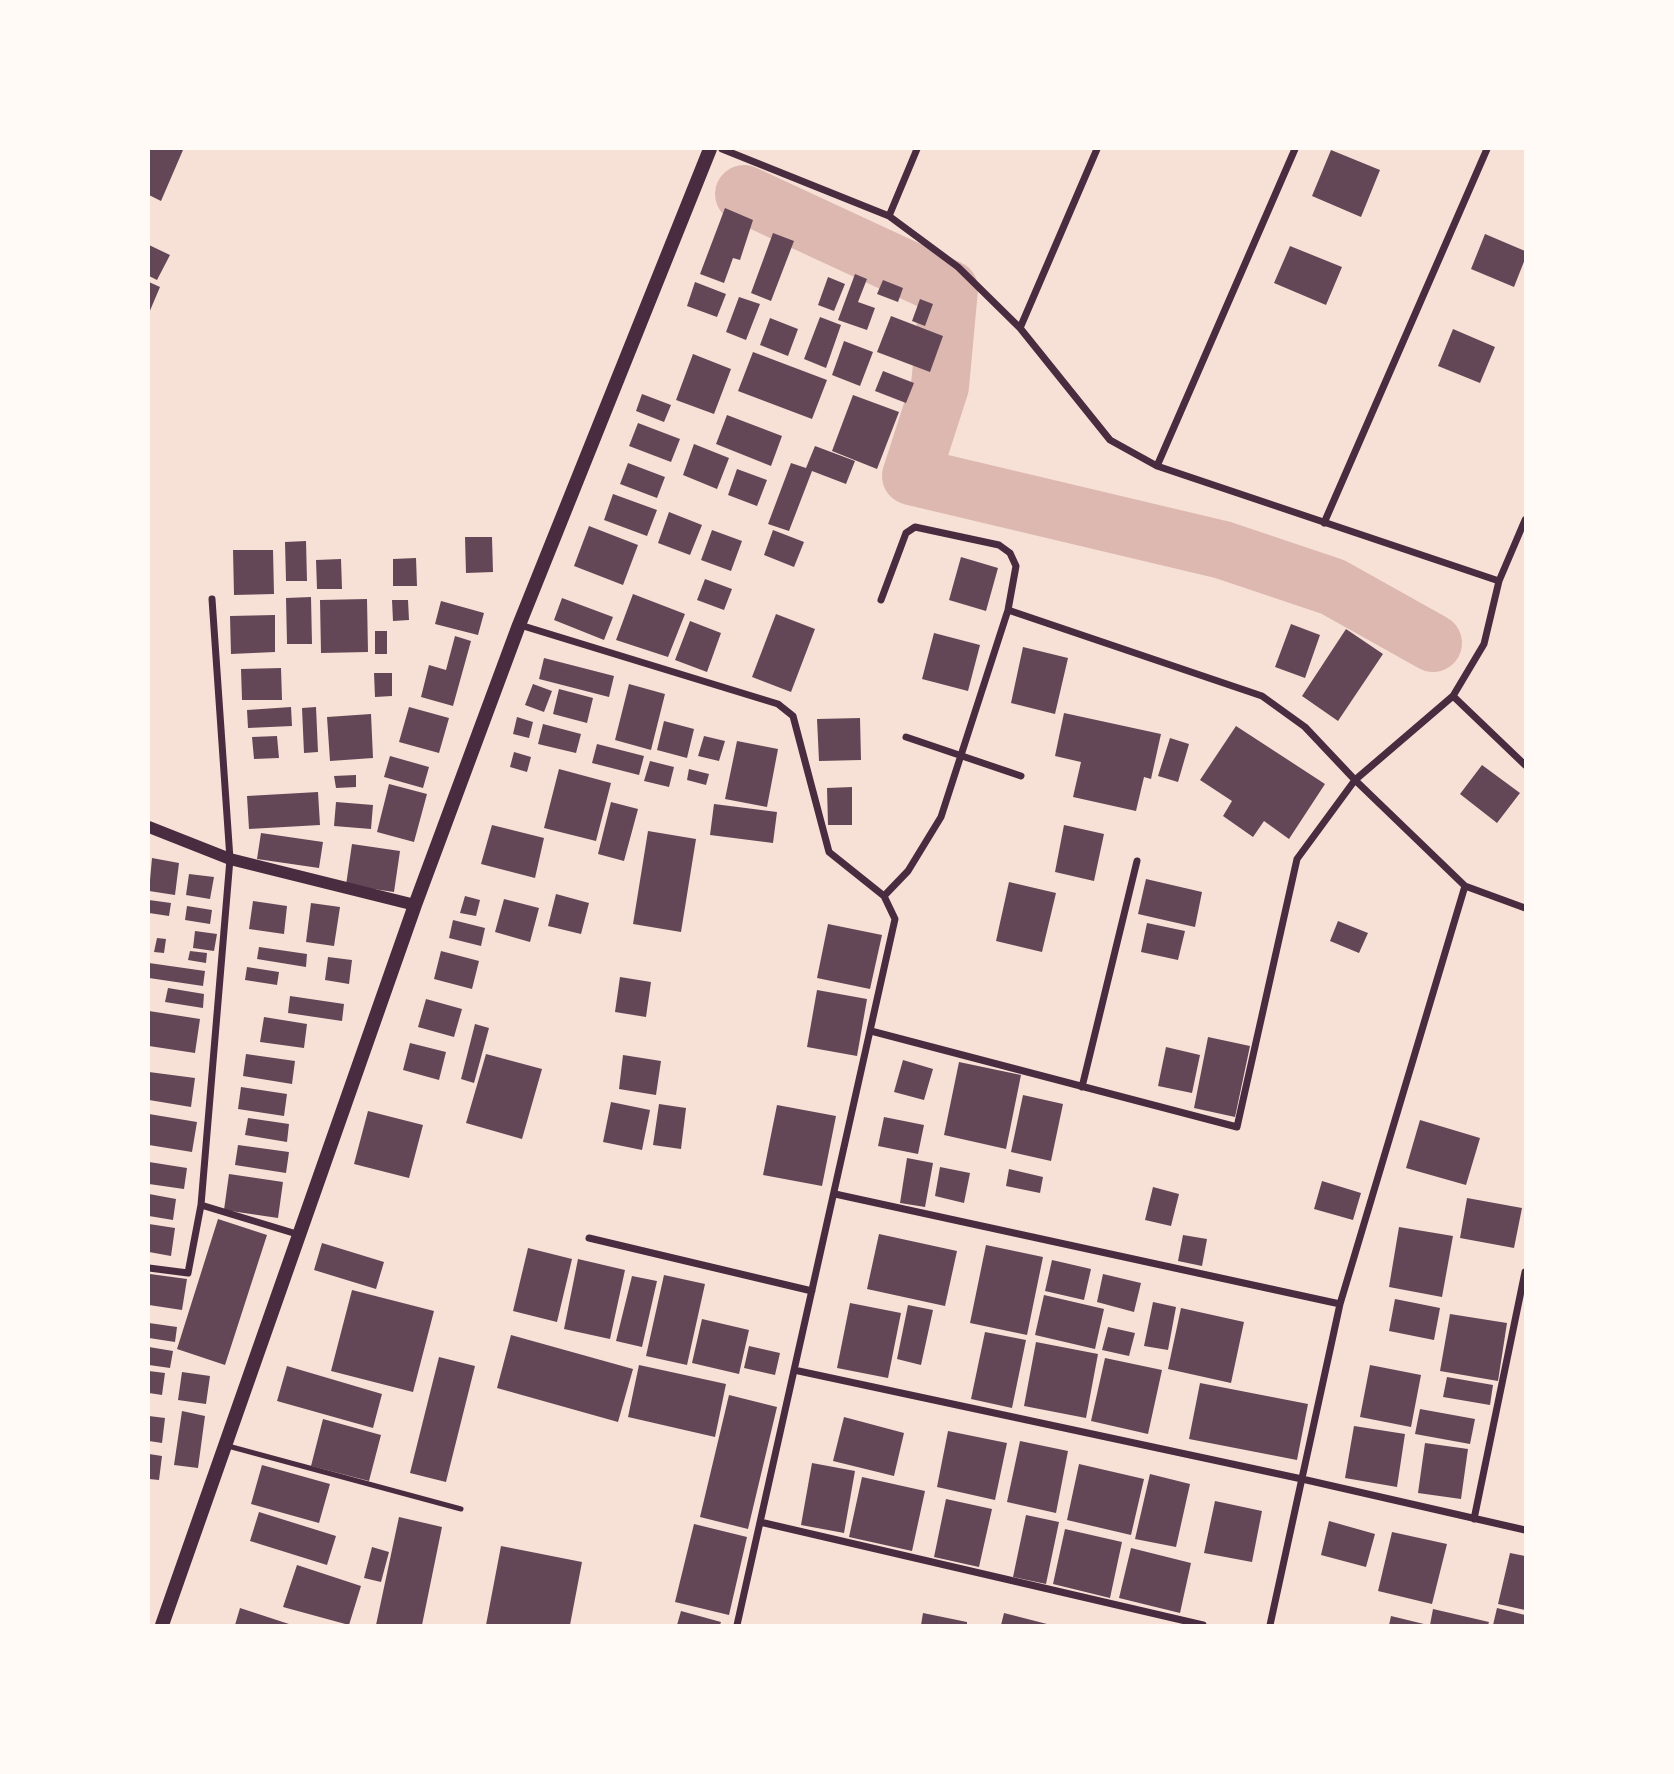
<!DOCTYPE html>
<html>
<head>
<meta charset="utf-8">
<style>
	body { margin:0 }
	#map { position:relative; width:1674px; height:1774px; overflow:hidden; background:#f7e1d7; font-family:Poppins,sans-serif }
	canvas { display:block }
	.frame { position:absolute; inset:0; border:150px solid #fffaf5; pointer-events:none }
</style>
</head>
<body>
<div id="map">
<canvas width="1674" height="1774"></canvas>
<div class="frame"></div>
</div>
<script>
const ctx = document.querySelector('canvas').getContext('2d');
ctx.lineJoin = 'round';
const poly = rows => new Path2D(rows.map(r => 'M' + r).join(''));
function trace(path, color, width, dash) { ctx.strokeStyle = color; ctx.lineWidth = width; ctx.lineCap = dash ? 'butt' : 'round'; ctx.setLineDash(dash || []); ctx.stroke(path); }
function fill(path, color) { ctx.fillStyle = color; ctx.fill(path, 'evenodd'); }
trace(poly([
	[744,194,949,289,940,386,911,476,1223,550,1333,587,1433,643]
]), '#dcb8b0', 58);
fill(poly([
	[149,149,183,150,161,201,149,195],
	[1331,150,1380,170,1361,217,1312,196],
	[725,208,753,220,740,260,733,258,724,283,700,274],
	[773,233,794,241,771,301,751,293],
	[1485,234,1525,251,1525,259,1514,287,1471,269],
	[149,245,170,255,157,280,149,276],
	[1290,246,1342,267,1326,305,1274,283],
	[855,274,867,279,858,302,875,308,867,330,838,320],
	[828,277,845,284,834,311,818,305],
	[883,280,903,288,898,302,877,294],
	[149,282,160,287,149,313],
	[695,282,726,294,717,317,687,306],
	[739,297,760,304,746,340,726,332],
	[920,299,933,304,925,326,912,321],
	[891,316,943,336,930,372,877,352],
	[820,317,841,325,826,368,804,359],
	[770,318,798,329,788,356,760,345],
	[1453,329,1495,347,1480,383,1438,366],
	[844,341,873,352,860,386,832,375],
	[753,352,827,380,812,419,738,391],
	[693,354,731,369,714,414,676,400],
	[883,371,914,383,906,403,875,391],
	[642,394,671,405,664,422,636,411],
	[853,395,899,412,877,469,832,451],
	[727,415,782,436,771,466,716,444],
	[638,423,680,439,671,462,629,446],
	[694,444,729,458,717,489,683,475],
	[815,446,855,461,846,484,812,471,789,531,768,524,791,463,806,468],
	[628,463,665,477,657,498,620,484],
	[737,469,767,480,757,506,728,495],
	[613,494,657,510,647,536,604,520],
	[669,512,702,525,690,555,658,543],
	[589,526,638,545,623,585,574,566],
	[712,530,742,541,731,571,701,560],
	[773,530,804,542,794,567,764,555],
	[465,537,492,537,493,572,466,573],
	[306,541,307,581,286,581,285,542],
	[233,550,273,550,274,594,234,595],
	[961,557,998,568,986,611,949,600],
	[416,558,417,586,393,586,393,559],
	[341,559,342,589,317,589,316,560],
	[705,579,732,589,724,610,697,600],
	[633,594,685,614,668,657,616,640],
	[311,597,312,644,287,644,286,598],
	[562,598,613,617,604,640,554,620],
	[367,599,368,652,321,653,320,600],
	[392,600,408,600,409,620,393,621],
	[441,601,484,613,478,635,435,624],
	[776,614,815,629,791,692,752,677],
	[275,615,275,652,231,654,230,616],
	[690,621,721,633,707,672,675,660],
	[1291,624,1320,635,1305,678,1275,667],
	[1346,629,1383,654,1338,721,1302,696],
	[375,631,387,631,387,654,375,654],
	[934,633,980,645,968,691,922,679],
	[455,636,471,641,453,706,421,697,429,665,446,670],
	[1023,647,1068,658,1055,714,1011,703],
	[544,658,614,676,609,697,539,679],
	[281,668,282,700,242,700,241,669],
	[374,673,392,673,392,696,375,697],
	[533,684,552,691,544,712,525,705],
	[629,684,665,694,651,750,615,740],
	[559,689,593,698,587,723,553,714],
	[291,707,292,726,248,728,247,710],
	[316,707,318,752,304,753,302,708],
	[409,707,449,718,439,753,399,742],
	[1064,713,1161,734,1151,779,1144,777,1136,811,1073,797,1081,762,1055,756],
	[371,714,373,758,330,761,327,717],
	[517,717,533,722,529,738,513,734],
	[860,718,861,760,819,761,817,719],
	[664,721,694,729,687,758,657,750],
	[543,724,581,734,576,753,538,744],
	[1236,726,1325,784,1289,839,1264,821,1253,837,1223,816,1232,801,1200,780],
	[277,736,279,758,254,759,252,737],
	[704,736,725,741,719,761,698,756],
	[1170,738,1189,744,1178,782,1158,776],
	[737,741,778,749,767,807,725,799],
	[597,744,644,756,639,775,592,763],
	[514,752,531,757,527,772,510,767],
	[390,756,429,767,423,788,384,777],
	[650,761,674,767,669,787,644,781],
	[1482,765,1520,793,1497,823,1460,794],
	[559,769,611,783,596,841,544,828],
	[689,769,709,774,706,785,687,780],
	[356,775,356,787,336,788,334,776],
	[389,784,427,794,414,842,377,832],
	[852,787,852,825,828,825,827,788],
	[318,792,320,825,249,829,247,796],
	[336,802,373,805,371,829,334,826],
	[611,802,638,809,624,861,598,854],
	[714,804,777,812,773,843,710,835],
	[492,825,544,838,535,878,481,864],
	[1064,825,1104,834,1094,881,1055,872],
	[648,831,696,839,681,932,633,924],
	[261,833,323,842,319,868,257,859],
	[352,844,400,851,394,892,346,885],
	[152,858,179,863,175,895,149,891],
	[189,874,214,877,210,899,186,895],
	[1146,879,1202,892,1195,927,1138,914],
	[1009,882,1056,893,1042,952,996,941],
	[556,894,589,903,581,934,548,926],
	[465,896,480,900,476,916,460,913],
	[504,899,539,908,530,942,495,932],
	[149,900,171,903,169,916,149,913],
	[253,901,287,906,284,934,249,929],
	[311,903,340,907,334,946,306,942],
	[187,906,212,910,210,924,185,920],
	[453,920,485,928,481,946,449,938],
	[1338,921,1368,933,1359,953,1330,941],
	[1147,923,1185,931,1178,960,1141,952],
	[828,924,882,935,870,989,817,978],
	[195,931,217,934,214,951,193,948],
	[157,938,166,939,164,953,154,952],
	[259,947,307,954,306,967,257,959],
	[190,951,207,953,206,963,188,960],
	[441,951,479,961,472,989,434,979],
	[328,957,352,960,349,984,325,980],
	[149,963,205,971,203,986,149,978],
	[247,967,279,972,277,985,245,980],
	[620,977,651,982,646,1017,615,1012],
	[168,988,204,994,203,1008,165,1002],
	[817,990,867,999,857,1056,807,1047],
	[290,996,344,1004,342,1021,288,1013],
	[426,999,462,1009,454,1037,418,1027],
	[149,1011,200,1019,195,1053,149,1046],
	[264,1017,307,1024,304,1048,260,1042],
	[475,1024,489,1028,474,1083,461,1079],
	[1208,1037,1250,1046,1235,1117,1194,1108],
	[410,1043,446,1052,439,1080,403,1070],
	[1166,1047,1200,1055,1192,1093,1158,1086],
	[246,1054,295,1061,292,1084,243,1076],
	[486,1054,542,1069,522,1139,466,1123],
	[623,1055,661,1061,656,1095,619,1089],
	[903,1060,933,1069,924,1100,894,1092],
	[959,1062,1021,1075,1006,1149,944,1135],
	[149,1072,195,1078,191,1107,149,1100],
	[241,1087,287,1094,284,1116,238,1109],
	[1023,1095,1063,1104,1051,1161,1011,1152],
	[611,1102,650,1110,642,1150,603,1142],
	[659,1104,686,1108,681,1149,653,1145],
	[777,1105,836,1116,822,1186,763,1175],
	[368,1111,423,1125,409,1178,354,1164],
	[149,1114,197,1122,192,1152,149,1145],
	[884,1117,924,1125,918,1154,878,1146],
	[248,1118,289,1124,287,1142,245,1135],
	[1420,1120,1480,1138,1466,1185,1406,1168],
	[238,1145,289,1152,286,1173,235,1165],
	[907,1158,933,1163,925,1207,900,1203],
	[149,1162,187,1168,184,1189,149,1184],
	[940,1167,970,1173,964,1203,935,1196],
	[1009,1169,1043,1177,1040,1193,1006,1186],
	[229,1174,283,1182,278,1218,224,1210],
	[1322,1181,1361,1193,1353,1220,1314,1209],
	[1153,1187,1179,1194,1171,1226,1145,1220],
	[149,1194,176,1199,173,1220,149,1216],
	[1467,1198,1522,1208,1514,1248,1460,1238],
	[218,1219,267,1235,225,1365,177,1349],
	[149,1224,175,1228,171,1256,149,1252],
	[1399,1227,1453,1236,1442,1297,1389,1287],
	[879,1234,957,1251,945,1306,867,1289],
	[1183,1235,1207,1239,1202,1266,1178,1261],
	[322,1243,384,1262,376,1289,314,1270],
	[986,1245,1043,1257,1027,1335,970,1323],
	[528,1248,572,1259,557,1322,513,1311],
	[578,1259,625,1270,610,1339,564,1329],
	[1052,1260,1091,1269,1084,1300,1045,1291],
	[150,1274,187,1279,182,1310,149,1305],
	[1103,1274,1141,1283,1134,1312,1097,1302],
	[664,1275,705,1284,687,1365,646,1356],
	[632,1276,657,1281,642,1347,616,1341],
	[352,1290,434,1311,413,1392,331,1371],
	[1044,1295,1104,1309,1095,1349,1035,1335],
	[1395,1299,1440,1308,1434,1340,1389,1331],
	[1153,1302,1176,1307,1168,1350,1144,1346],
	[850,1303,901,1313,888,1378,837,1368],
	[908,1305,933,1310,921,1365,897,1359],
	[1181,1308,1244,1322,1231,1383,1168,1369],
	[1450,1314,1507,1323,1498,1381,1440,1371],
	[702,1319,749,1330,739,1374,692,1363],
	[149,1323,177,1327,175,1342,149,1338],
	[1108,1327,1135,1333,1129,1356,1102,1350],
	[985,1332,1026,1340,1012,1408,971,1399],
	[511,1335,633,1369,618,1422,497,1388],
	[1036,1342,1098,1354,1086,1418,1024,1406],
	[749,1346,780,1353,775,1375,744,1368],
	[149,1347,173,1351,170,1368,149,1365],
	[439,1357,475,1366,446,1482,410,1473],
	[1105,1358,1162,1370,1148,1434,1091,1421],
	[639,1365,726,1384,715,1437,628,1417],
	[1370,1365,1421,1375,1411,1427,1360,1417],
	[287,1366,382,1394,373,1428,277,1401],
	[149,1371,165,1373,162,1395,149,1393],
	[182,1372,210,1376,206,1404,178,1400],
	[1447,1377,1493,1385,1490,1405,1443,1397],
	[1200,1383,1308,1404,1297,1460,1189,1439],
	[729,1395,777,1407,748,1529,700,1517],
	[1420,1409,1475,1419,1470,1444,1415,1434],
	[182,1411,205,1416,198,1468,174,1465],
	[149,1416,165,1418,162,1443,149,1441],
	[844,1417,904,1433,894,1476,833,1461],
	[323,1419,381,1435,369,1481,311,1466],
	[1354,1426,1405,1434,1397,1487,1345,1478],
	[948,1431,1007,1443,995,1500,937,1487],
	[1020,1441,1068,1451,1056,1513,1007,1502],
	[1425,1443,1468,1449,1461,1499,1418,1493],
	[149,1454,162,1456,159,1480,149,1479],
	[812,1463,855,1471,844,1533,801,1525],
	[1079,1464,1144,1479,1131,1535,1067,1520],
	[262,1465,330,1484,319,1523,251,1504],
	[1150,1474,1190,1484,1176,1547,1135,1539],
	[862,1477,925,1491,912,1551,849,1537],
	[946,1499,992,1509,979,1567,934,1557],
	[1215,1501,1262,1511,1252,1562,1204,1553],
	[259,1512,336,1536,327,1565,250,1541],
	[1026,1515,1059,1522,1046,1584,1013,1577],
	[399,1517,442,1527,422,1625,376,1625],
	[1329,1521,1375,1534,1366,1567,1321,1555],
	[694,1524,747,1537,729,1615,675,1602],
	[1065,1529,1122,1542,1110,1598,1053,1584],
	[1392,1532,1447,1544,1432,1604,1378,1591],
	[501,1546,582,1562,570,1625,486,1625],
	[372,1547,389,1552,381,1582,364,1578],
	[1131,1548,1191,1563,1180,1613,1119,1598],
	[1510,1553,1525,1556,1525,1610,1498,1604],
	[297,1565,361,1586,349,1625,283,1607],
	[240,1608,292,1625,235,1625],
	[1497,1608,1525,1615,1525,1625,1493,1625],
	[1433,1609,1489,1622,1488,1625,1430,1625],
	[681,1611,721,1622,720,1625,677,1625],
	[923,1613,967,1622,967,1625,921,1625],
	[1004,1613,1047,1624,1047,1625,1001,1625],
	[1391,1616,1424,1624,1424,1625,1389,1625]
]), '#644757');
trace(poly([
	[228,1446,461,1509]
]), '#4a2c40', 5);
trace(poly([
	[722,149,889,216,958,267,1020,328,1110,440,1157,466,1499,581],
	[889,216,917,149],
	[1020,328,1097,149],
	[1157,466,1295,149],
	[1324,523,1487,149],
	[881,600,906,533,915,527,999,545,1010,553,1016,566,1008,610,941,817,908,871,884,896],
	[1008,610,1262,696,1305,727,1355,780,1465,886,1525,908],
	[520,625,778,704,793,716,829,852,884,896,895,919,737,1625],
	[1453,696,1525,765],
	[906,737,1021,776],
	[871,1031,1237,1127,1297,859,1355,780,1453,696,1484,644,1499,581,1525,520],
	[1082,1087,1137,861],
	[835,1194,1340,1304],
	[201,1205,230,859,212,599],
	[589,1238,812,1291],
	[149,1268,188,1273,201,1205,300,1235],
	[794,1370,1302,1479,1525,1530],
	[1474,1519,1525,1272],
	[760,1522,1203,1625],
	[1270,1625,1340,1304,1465,886]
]), '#4a2c40', 7);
trace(poly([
	[149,827,230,859,415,905]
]), '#4a2c40', 12);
trace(poly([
	[162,1625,415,905,519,625,710,149]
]), '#4a2c40', 14);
</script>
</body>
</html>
